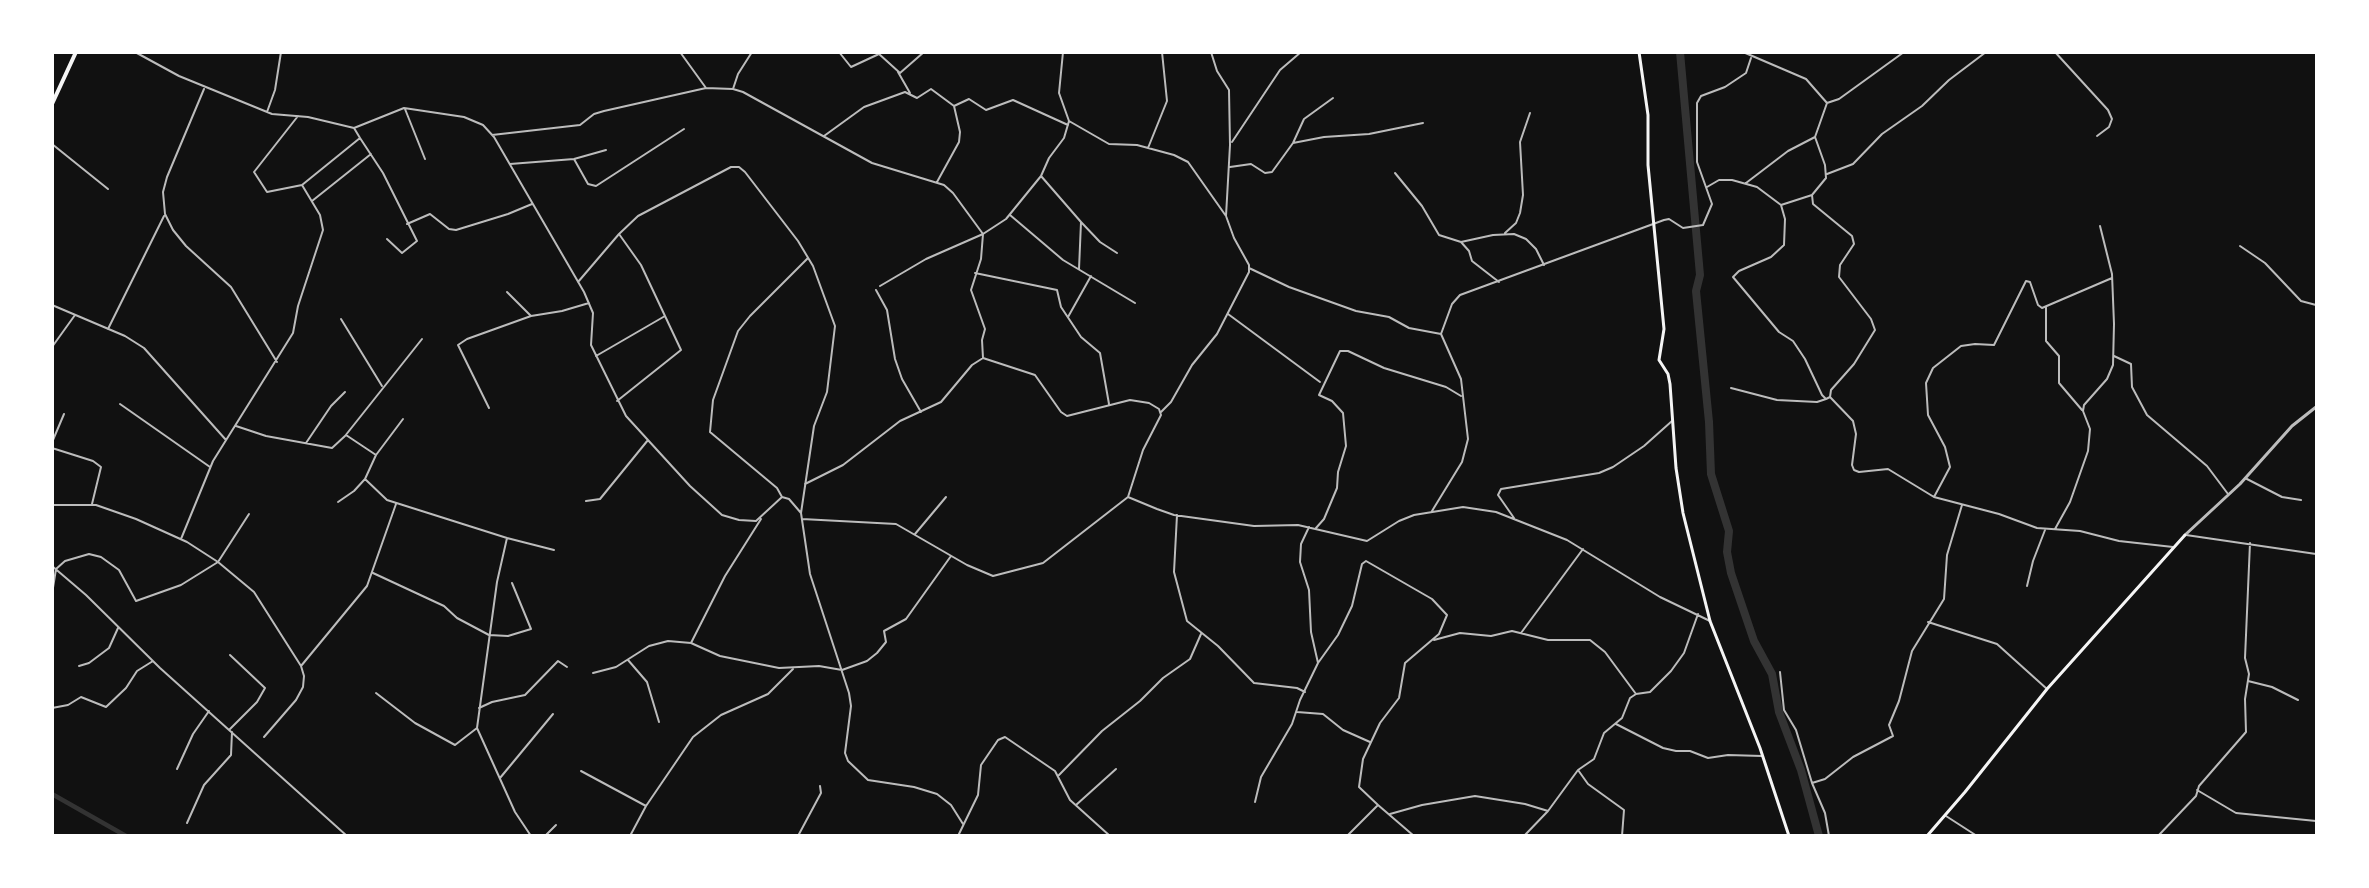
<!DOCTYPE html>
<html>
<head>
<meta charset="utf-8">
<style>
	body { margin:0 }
	#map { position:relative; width:2369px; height:888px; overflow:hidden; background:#111; font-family:Montserrat,sans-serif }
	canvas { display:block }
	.frame { position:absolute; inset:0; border:54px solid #fff; pointer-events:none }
</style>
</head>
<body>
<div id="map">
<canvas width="2369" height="888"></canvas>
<div class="frame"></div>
</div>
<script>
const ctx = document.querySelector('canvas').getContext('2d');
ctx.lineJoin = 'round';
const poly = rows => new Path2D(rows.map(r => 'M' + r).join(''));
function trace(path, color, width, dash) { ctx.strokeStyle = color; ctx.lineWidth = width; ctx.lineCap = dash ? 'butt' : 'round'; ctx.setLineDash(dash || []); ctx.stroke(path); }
trace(poly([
	[52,794,126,836]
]), '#333', 4.5);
trace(poly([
	[1680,52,1700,275,1696,291,1709,422,1711,474,1729,531,1727,552,1731,573,1754,641,1772,674,1779,712,1801,770,1819,836]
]), '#333', 8);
trace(poly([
	[135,52,179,76,272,114,308,117,354,128,404,108,464,117,483,125,494,137,584,292,593,313,591,345,626,416,690,486,722,515,739,520,756,521,782,497],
	[680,52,706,88],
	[839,52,851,67,879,54,900,73,924,52],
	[1063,52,1059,93,1069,121,1109,144,1137,145,1174,155,1188,162,1226,216,1234,238,1249,265,1249,272,1217,334,1192,365,1171,402,1161,412],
	[1211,52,1217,71,1229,90,1230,145,1226,216],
	[1743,52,1806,79,1827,103,1815,137,1825,165,1826,178,1812,195,1781,205],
	[2055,52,2108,110,2112,119,2109,127,2097,136],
	[898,72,910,93],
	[204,89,167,177,163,192,165,214,173,230,186,246,231,287,277,362],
	[733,89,738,74,752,52],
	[1827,103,1839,99,1904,52],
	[954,106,969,99,986,110,1013,100,1068,125],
	[405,109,425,159],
	[267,112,275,90,281,52],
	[298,116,254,172,267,192,302,185,360,138,354,128],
	[492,135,580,125,594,114,604,111,706,88,733,89,743,92,872,163,944,185,953,193,983,234,981,259,971,290,985,329,982,340,983,358],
	[824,136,864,107,905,92,917,98,931,89,954,106,960,132,959,142,937,182],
	[360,138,383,173,417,241,402,253,387,239],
	[1232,142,1280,70,1301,52],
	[1293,143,1324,137,1369,134,1423,123],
	[52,144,108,189],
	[1148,148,1167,101,1162,52],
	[574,159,588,184,596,186,684,129],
	[510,164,574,159,606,150],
	[1230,167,1251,164,1265,173,1272,172,1293,143,1304,119,1333,98],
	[1395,173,1422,206,1439,235,1461,242,1469,251,1472,261,1499,282],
	[1827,174,1853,164,1882,134,1922,106,1949,80,1986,52],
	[1041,176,1081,222,1079,269],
	[1746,183,1788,151,1815,137],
	[1707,187,1719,180,1732,180,1757,187,1781,205,1785,219,1784,245,1771,257,1739,271,1733,277,1779,332,1793,341,1805,359,1822,395,1826,399,1830,397,1853,421,1856,434,1852,465,1854,470,1859,472,1888,469,1934,497,1999,514,2037,528,2080,531,2119,541,2173,547],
	[1812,195,1813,204,1852,236,1854,244,1840,265,1839,277,1871,319,1875,330,1854,364,1831,390,1830,397],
	[312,201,371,154],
	[1010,215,1063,260,1135,303],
	[1081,222,1100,242,1117,253],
	[407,224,430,214,449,229,456,230,508,214,532,204],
	[1505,233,1516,223,1520,213,1523,195,1520,142,1530,113],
	[1461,242,1493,235,1514,234,1526,239,1536,249,1544,265],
	[2240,246,2265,263,2301,301,2316,305],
	[808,258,750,316,738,331,713,400,710,432,777,488,782,497,789,499,801,513,810,574,849,693,851,706,845,753,848,761,868,780,914,787,937,794,951,805,963,824],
	[1249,268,1289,287,1356,311,1389,317,1409,328,1441,334],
	[975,273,1057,290,1061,307,1081,337,1100,353,1109,404],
	[578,282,619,234,638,216,731,167,739,167,745,172,798,241,813,266,835,326,827,392,814,426,801,513],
	[880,286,926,259,983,234,1006,219,1041,176,1049,158,1064,138,1069,121],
	[876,290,887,310,895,359,902,379,921,412],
	[507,292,531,316,562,311,589,303],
	[52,305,125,336,144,348,226,440],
	[2046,307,2046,341,2059,356,2059,383,2082,410],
	[1228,314,1320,382],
	[1068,317,1091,276],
	[341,319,382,386],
	[108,329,164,216],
	[52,347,75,315],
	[596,356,665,316,641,265,619,234],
	[2114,356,2131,364,2132,387,2147,415,2207,466,2228,494],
	[1731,388,1777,400,1817,402,1826,399],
	[617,401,681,350,665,316],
	[120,404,210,467],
	[489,408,458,345,467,339,531,316],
	[236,426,266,436,332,448,345,436,422,339],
	[346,435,376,455,365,479,387,500,507,538,497,582,477,728,515,812,531,836],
	[306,443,331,406,345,392],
	[52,448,93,461,101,467,92,504],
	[53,448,53,440,64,414],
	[376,455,403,419],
	[2245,478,2282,497,2301,500],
	[805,484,843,465,900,421,941,402,972,365,983,358,1035,375,1061,412,1067,416,1130,400,1149,403,1159,409,1161,415,1143,450,1128,497,1157,509,1174,515,1254,526,1298,525,1367,541,1399,521,1414,515,1463,507,1496,512,1567,540,1660,597,1710,621],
	[1934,497,1950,467,1945,447,1928,415,1926,383,1933,368,1961,346,1975,344,1994,345,2026,281,2030,282,2038,305,2042,308,2112,278],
	[586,501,600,499,648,440],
	[338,502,354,491,365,479],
	[52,505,96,505,136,519,187,542,218,562,254,592,301,666,304,676,303,687,296,700,264,737],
	[1432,511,1462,462,1468,439,1461,379,1441,334,1452,304,1460,295,1664,220,1669,219,1683,228,1703,225,1712,204,1697,162,1697,103,1701,96,1725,87,1746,73,1751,58],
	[1177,515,1174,572,1187,621,1218,646,1254,683,1297,688,1305,692],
	[1514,518,1498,495,1501,489,1599,473,1613,467,1644,446,1672,421],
	[802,519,896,524,967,565,993,576,1043,563,1128,497],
	[1309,527,1301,544,1300,562,1309,590,1311,632,1318,663],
	[1316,528,1324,519,1337,488,1338,472,1346,446,1343,413,1332,401,1319,395,1340,351,1348,351,1384,368,1446,387,1461,396],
	[2055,529,2070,502,2088,451,2090,429,2083,411,2084,405,2107,379,2113,365,2114,324,2112,274,2100,226],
	[915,534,946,497],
	[2186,535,2316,554],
	[507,538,554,550],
	[181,539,213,461,293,333,298,306,323,230,320,215,302,185],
	[52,566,86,595,160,668,347,836],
	[373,573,444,606,457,618,489,635,508,636,531,629,512,583],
	[2027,586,2033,561,2045,530],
	[52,594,56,569,65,561,89,554,101,557,119,570,136,601,181,585,218,562,249,514],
	[1928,622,1997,644,2047,689],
	[1521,633,1583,549],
	[1434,640,1460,633,1491,636,1512,631,1548,640,1590,640,1605,652,1636,694],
	[691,643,725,576,761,519],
	[628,660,647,682,659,722],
	[79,666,89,663,109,648,118,628],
	[301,666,367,586,396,504],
	[1780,672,1784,710,1796,730,1812,783,1825,813,1829,836],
	[593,673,616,667,649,646,668,641,691,643,720,656,779,668,819,666,842,670,867,661,877,653,886,642,884,631,906,619,951,556],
	[2248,681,2272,687,2298,700],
	[376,693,415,723,455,745,477,728],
	[52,708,68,705,81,697,106,707,126,688,137,671,153,661],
	[479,708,492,702,525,695,558,661,567,667],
	[1297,712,1323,714,1343,730,1370,742],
	[1616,724,1663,748,1676,751,1690,751,1708,758,1728,755,1762,756],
	[229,730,257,702,265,688,230,655],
	[177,769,193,734,209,711],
	[1578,770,1588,784,1624,810,1622,836],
	[581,771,646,806],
	[1059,775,1102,731,1140,701,1163,678,1190,659,1201,634],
	[500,778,553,714],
	[1812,783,1825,779,1853,757,1893,736,1889,725,1899,701,1912,651,1944,599,1947,555,1962,505],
	[2197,790,2236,813,2316,821],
	[1255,802,1261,777,1292,724,1300,700,1318,663,1338,635,1352,606,1362,564,1366,561,1432,599,1447,615,1439,634,1405,663,1399,698,1380,723,1363,759,1359,787,1378,805],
	[1076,805,1116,769],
	[1390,814,1422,805,1475,796,1525,804,1548,811],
	[1946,816,1977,836],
	[187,823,204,785,231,755,232,732],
	[545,836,556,825],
	[630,836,646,806,693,737,721,715,768,694,793,669],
	[798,836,821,793,820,786],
	[958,836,978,795,981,765,998,740,1005,737,1055,771,1070,800,1110,836],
	[1347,836,1378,805,1414,836],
	[1524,836,1548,811,1578,770,1594,759,1604,733,1622,718,1630,698,1636,694,1650,692,1671,671,1684,653,1698,614],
	[2158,836,2196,796,2199,786,2246,732,2245,699,2249,674,2245,658,2250,543]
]), '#bcbcbc', 2);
trace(poly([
	[2185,535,2240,484,2292,426,2316,407]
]), '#bcbcbc', 3);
trace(poly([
	[1639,52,1648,115,1648,165,1664,329,1659,360,1668,374,1670,384,1676,468,1683,513,1710,621,1760,748,1789,836],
	[1927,836,1965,792,2047,689,2185,535]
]), '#f5f5f5', 3);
trace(poly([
	[52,104,76,52]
]), '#f5f5f5', 4);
</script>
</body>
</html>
